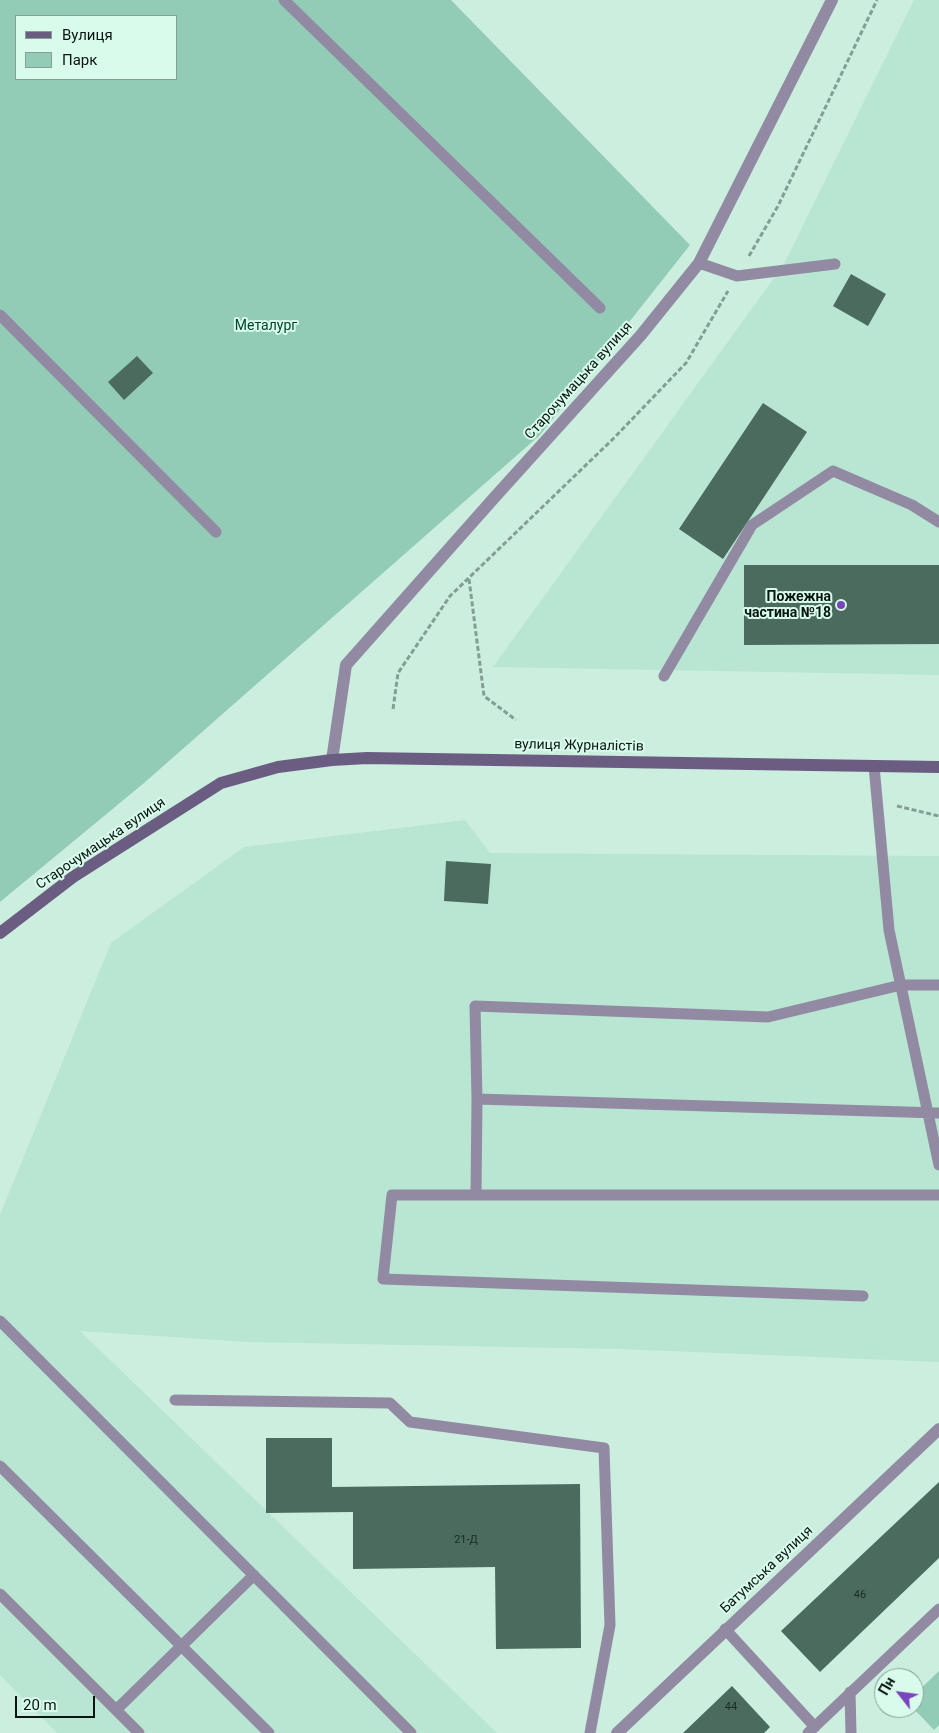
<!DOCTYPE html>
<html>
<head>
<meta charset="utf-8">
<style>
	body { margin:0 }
	#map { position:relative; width:939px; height:1733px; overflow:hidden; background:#cbeedf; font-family:Roboto,sans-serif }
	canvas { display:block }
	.legend { position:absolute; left:15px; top:15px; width:162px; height:65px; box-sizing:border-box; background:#d8fbec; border:1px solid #859f94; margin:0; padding:6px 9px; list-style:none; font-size:15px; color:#091511 }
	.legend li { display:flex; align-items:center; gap:10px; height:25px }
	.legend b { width:25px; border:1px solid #859f94 }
	.north { position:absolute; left:874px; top:1668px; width:50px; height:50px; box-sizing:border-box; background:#d8fbec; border:1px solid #859f94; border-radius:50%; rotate:300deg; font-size:14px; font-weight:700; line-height:20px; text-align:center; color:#091511 }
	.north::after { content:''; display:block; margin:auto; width:18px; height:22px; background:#7a44bb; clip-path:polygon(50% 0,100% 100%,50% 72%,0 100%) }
	.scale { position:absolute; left:15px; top:1696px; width:80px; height:22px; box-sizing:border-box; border:2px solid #091511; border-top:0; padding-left:6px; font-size:15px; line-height:18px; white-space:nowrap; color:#091511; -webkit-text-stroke:4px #d8fbec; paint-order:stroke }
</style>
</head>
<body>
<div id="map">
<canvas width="939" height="1733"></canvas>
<ul class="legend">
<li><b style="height:6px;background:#6b5d82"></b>Вулиця</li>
<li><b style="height:14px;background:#93ccb6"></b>Парк</li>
</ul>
<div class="north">Пн</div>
<div class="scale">20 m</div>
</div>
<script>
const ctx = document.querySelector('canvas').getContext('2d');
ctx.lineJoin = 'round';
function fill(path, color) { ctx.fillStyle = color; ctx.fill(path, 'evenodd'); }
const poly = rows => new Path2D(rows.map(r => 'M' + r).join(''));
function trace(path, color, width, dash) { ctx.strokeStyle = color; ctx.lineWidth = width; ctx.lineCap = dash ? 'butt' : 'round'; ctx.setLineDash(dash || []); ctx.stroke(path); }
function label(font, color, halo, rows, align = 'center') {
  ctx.font = font + ' Roboto,sans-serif'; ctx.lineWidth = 4; ctx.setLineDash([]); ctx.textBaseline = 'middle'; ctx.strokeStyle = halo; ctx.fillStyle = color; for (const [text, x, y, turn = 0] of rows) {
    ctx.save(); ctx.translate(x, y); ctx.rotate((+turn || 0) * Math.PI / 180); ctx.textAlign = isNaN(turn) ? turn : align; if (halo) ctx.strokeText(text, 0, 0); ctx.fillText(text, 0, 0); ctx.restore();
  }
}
fill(poly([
	[914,0,939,0,939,675,493,667,784,264],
	[465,820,490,853,939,856,939,1362,619,1349,248,1342,80,1331,497,1733,57,1733,0,1675,0,1215,111,943,244,847]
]), '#b9e5d3');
fill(poly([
	[0,0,451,0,690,245,540,435,144,783,0,902],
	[16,16,176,16,176,79,16,79],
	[939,1671,939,1725,934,1730,913,1708,914,1695]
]), '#93ccb6');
fill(poly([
	[851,274,886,294,868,326,833,306],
	[137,356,153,373,124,400,108,382],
	[763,403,807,432,723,559,679,529],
	[744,565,939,565,939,644,744,645],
	[446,861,491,864,488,904,444,901],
	[266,1438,332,1438,332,1487,580,1484,581,1648,496,1649,495,1567,353,1569,353,1512,266,1513],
	[939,1482,939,1558,820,1672,781,1631],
	[732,1686,770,1727,764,1733,683,1733]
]), '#4b6b5e');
trace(poly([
	[749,256,778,206,877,0],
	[469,579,484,696,516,720],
	[393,709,398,673,450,596,614,438,686,363,728,291],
	[897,806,939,816]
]), '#839e93', 3, [5, 2.5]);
trace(poly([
	[284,0,600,308],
	[699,263,737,276,835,264],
	[0,315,216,532],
	[664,676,752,525,833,471,912,505,939,522],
	[874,766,889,930,939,1165],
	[477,1099,475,1006,768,1017,901,985,939,985],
	[476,1195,477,1099,939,1113],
	[863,1296,383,1279,392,1195,939,1195],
	[0,1321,411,1733],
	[175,1400,390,1403,410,1422,604,1448,610,1625,590,1733],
	[0,1466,269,1733],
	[0,1594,139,1733],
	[725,1629,815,1727],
	[850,1692,851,1733],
	[116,1710,254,1575],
	[808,1733,939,1609]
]), '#9289a3', 11);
trace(poly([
	[332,760,346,665,494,498,641,335,699,263,832,0],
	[617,1733,939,1429]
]), '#9289a3', 12);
trace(poly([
	[0,933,73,877,221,783,278,767,332,760,367,758,939,767]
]), '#6b5d82', 12);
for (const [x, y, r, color] of [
	[841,605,5,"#7a44bb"]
]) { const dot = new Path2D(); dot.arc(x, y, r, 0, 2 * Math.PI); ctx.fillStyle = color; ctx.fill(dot); trace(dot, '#d8fbec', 2); }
label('11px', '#1a2a24', null, [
	["21-Д",466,1540],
	["46",860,1595],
	["44",731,1707]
]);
label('14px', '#004431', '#d8fbec', [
	["Металург",266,326]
]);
label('14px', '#091511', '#d8fbec', [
	["Старочумацька вулиця",579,381,-48],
	["вулиця Журналістів",579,746,1],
	["Старочумацька вулиця",101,844,-34],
	["Батумська вулиця",767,1570,-43]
]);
label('bold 14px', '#091511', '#d8fbec', [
	["Пожежна",831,597],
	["частина №18",831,613]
], 'right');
</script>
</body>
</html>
